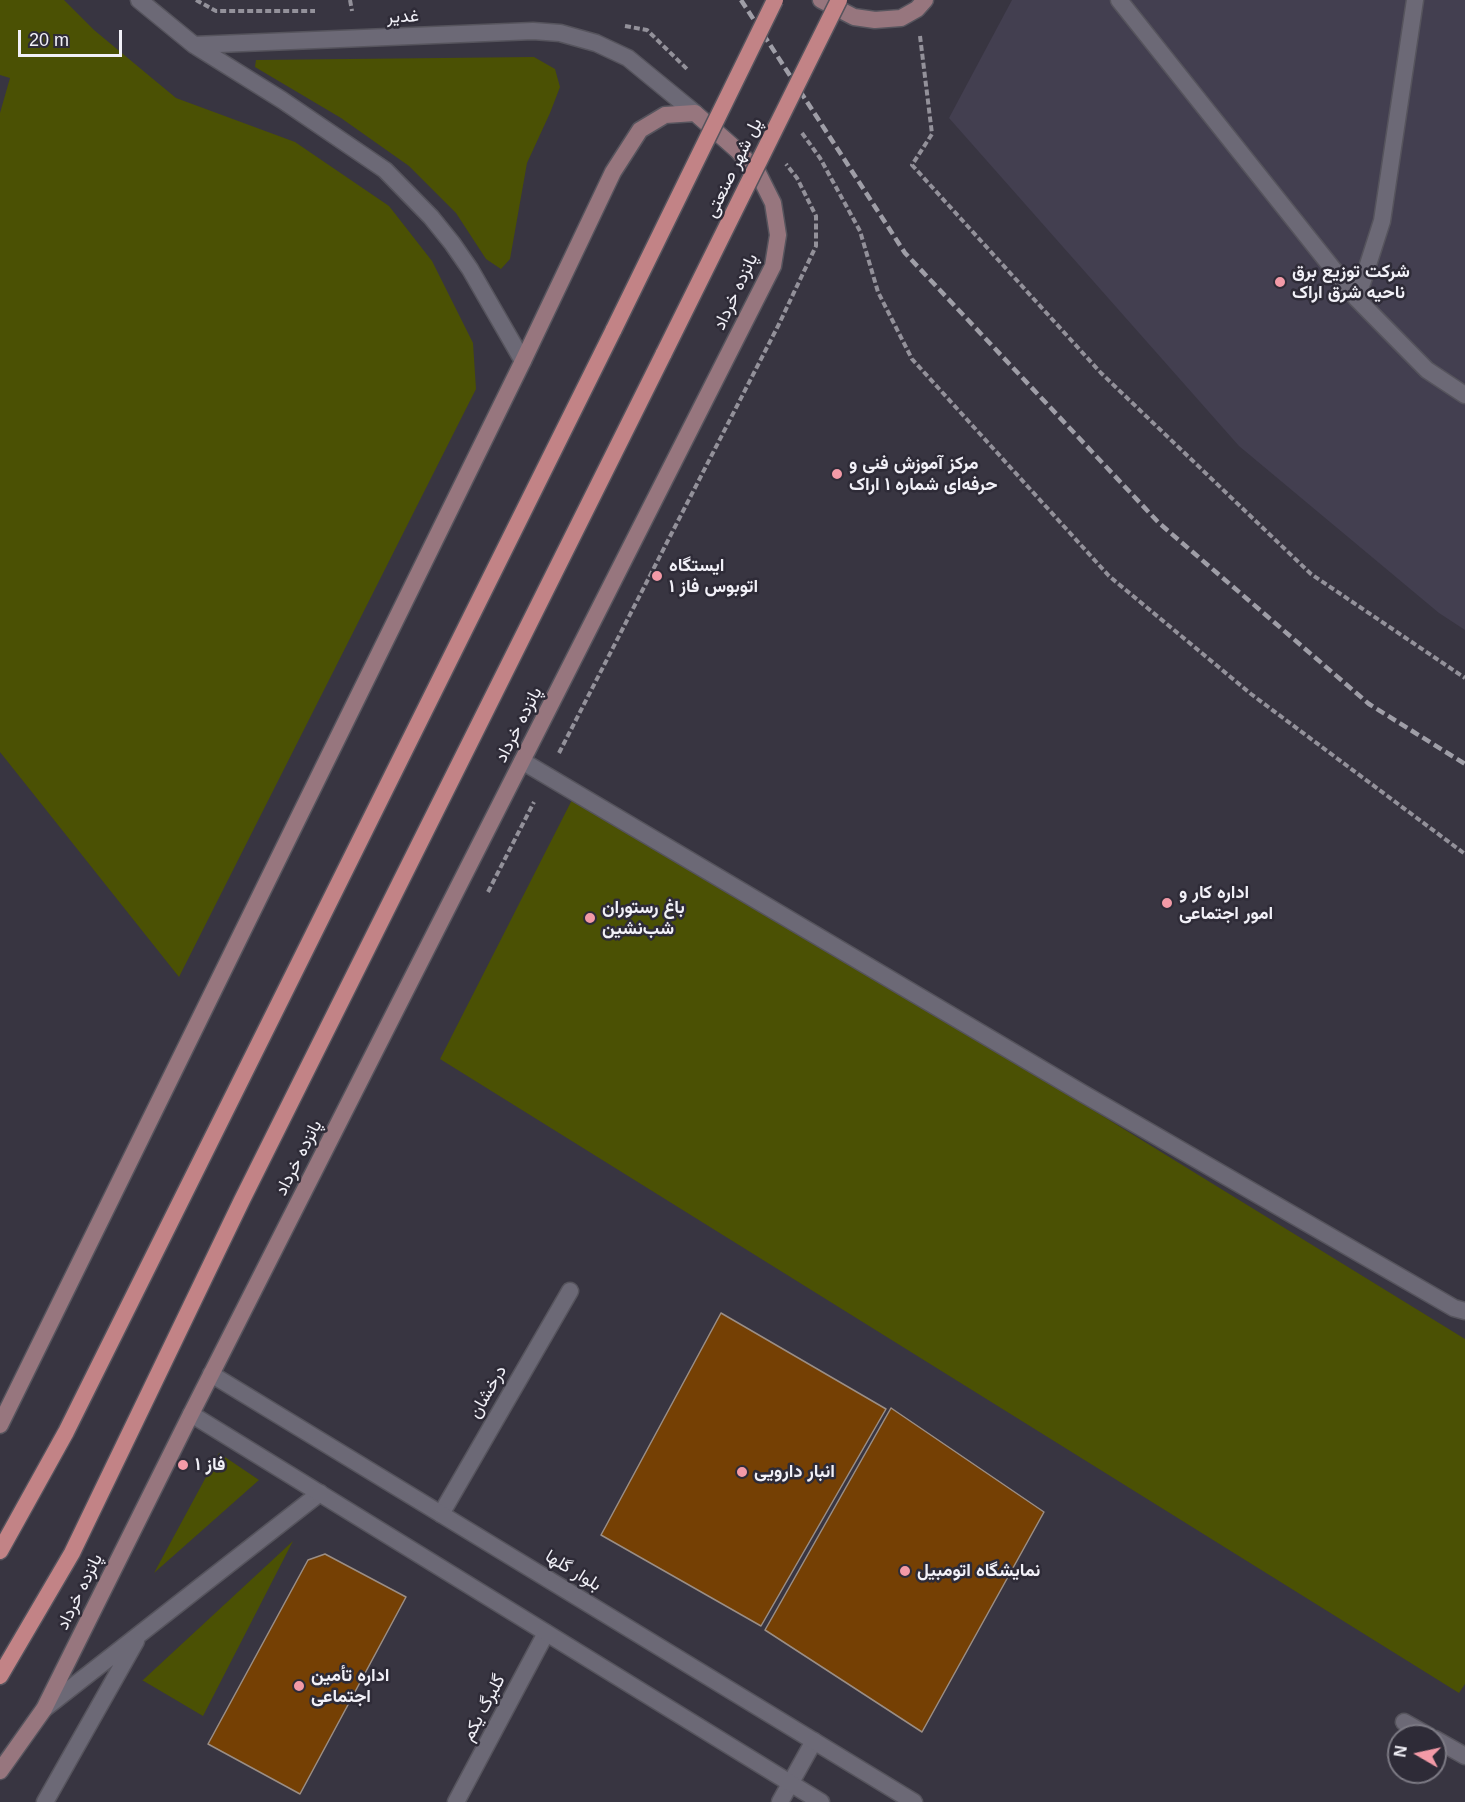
<!DOCTYPE html>
<html>
<head>
<meta charset="utf-8">
<style>
	body { margin:0 }
	#map { position:relative; width:1465px; height:1802px; overflow:hidden; background:#383541; font-family:Arial,sans-serif }
	canvas { display:block }
	.north { position:absolute; left:1387px; top:1724px; width:60px; height:60px; box-sizing:border-box; background:#2e2b37; border:2px solid #7c7a84; border-radius:50%; rotate:279deg; font-size:16px; font-weight:700; line-height:24px; text-align:center; color:#f2f1f8 }
	.north::after { content:''; display:block; margin:auto; width:21px; height:27px; background:#f39aa7; clip-path:polygon(50% 0,100% 100%,50% 72%,0 100%) }
	.scale { position:absolute; left:18px; top:30px; width:104px; height:27px; box-sizing:border-box; border:3px solid #f2f1f8; border-top:0; padding-left:8px; font-size:18px; line-height:21px; white-space:nowrap; color:#f2f1f8; -webkit-text-stroke:4px #2e2b37; paint-order:stroke }
</style>
</head>
<body>
<div id="map">
<canvas width="1465" height="1802"></canvas>
<div class="north">N</div>
<div class="scale">20 m</div>
</div>
<script>
const ctx = document.querySelector('canvas').getContext('2d');
ctx.lineJoin = 'round';
function fill(path, color) { ctx.fillStyle = color; ctx.fill(path, 'evenodd'); }
const poly = rows => new Path2D(rows.map(r => 'M' + r).join(''));
function trace(path, color, width, dash) { ctx.strokeStyle = color; ctx.lineWidth = width; ctx.lineCap = dash ? 'butt' : 'round'; ctx.setLineDash(dash || []); ctx.stroke(path); }
function label(font, color, halo, rows, align = 'center') {
  ctx.font = font + ' Arial,Vazirmatn,sans-serif'; ctx.lineWidth = 5; ctx.setLineDash([]); ctx.textBaseline = 'middle'; ctx.strokeStyle = halo; ctx.fillStyle = color; for (const [text, x, y, turn = 0] of rows) {
    ctx.save(); ctx.translate(x, y); ctx.rotate((+turn || 0) * Math.PI / 180); ctx.textAlign = isNaN(turn) ? turn : align; if (halo) ctx.strokeText(text, 0, 0); ctx.fillText(text, 0, 0); ctx.restore();
  }
}
fill(poly([
	[1012,0,1465,0,1465,630,1439,613,1239,446,949,118]
]), '#433f50');
fill(poly([
	[0,0,64,0,94,30,176,98,295,142,389,206,432,261,473,343,476,389,179,977,0,752,0,113,10,78,0,75],
	[534,57,555,69,560,87,550,113,527,163,510,259,501,269,486,259,456,213,409,166,341,118,255,67,256,60],
	[576,792,1465,1339,1465,1684,1459,1693,440,1059],
	[219,1453,259,1480,154,1573],
	[293,1541,203,1716,142,1680,143,1680]
]), '#4b5104');
const building = poly([
	[721,1313,886,1409,761,1626,601,1535,721,1313],
	[891,1408,1044,1512,922,1732,765,1630,891,1408],
	[325,1554,406,1597,300,1794,208,1744,308,1560,325,1554]
]);
fill(building, '#754004');
trace(building, '#9b8e85', 1.5);
const service = poly([
	[1119,0,1357,299,1427,370,1465,395],
	[1357,299,1382,221,1415,0],
	[522,761,1082,1093,1454,1308,1465,1311]
]);
const minor = poly([
	[441,1514,570,1291],
	[44,1709,320,1493],
	[1404,1722,1429,1736],
	[1435,1739,1465,1756],
	[45,1802,136,1641],
	[456,1802,546,1633],
	[780,1802,814,1741]
]);
const tertiary = poly([
	[139,0,194,45,282,100,385,170,431,217,452,243,470,269,523,361],
	[194,45,533,31,560,33,596,43,628,58,695,113],
	[211,1374,914,1802],
	[191,1414,821,1802]
]);
const secondary = poly([
	[821,0,854,17,875,20,901,18,917,9,925,0],
	[0,1425,523,361,613,172,640,130,665,115,695,113,738,151,758,173,773,203,778,235,773,266,191,1414,44,1709,0,1771]
]);
const primary = poly([
	[0,1551,66,1432,614,329],
	[0,1676,72,1553,242,1200,664,353]
]);
trace(service, '#56545d', 19);
trace(minor, '#56545d', 19);
trace(tertiary, '#56545d', 19);
trace(secondary, '#56545d', 19);
trace(primary, '#56545d', 19);
trace(poly([
	[196,0,216,11,315,11],
	[350,0,352,11],
	[625,26,647,30,688,70],
	[920,36,932,134,912,165,1101,373,1311,574,1465,678],
	[802,133,820,158,860,231,878,292,912,359,1109,576,1251,694,1465,854],
	[559,753,779,324,816,246,816,216,797,178,786,164],
	[488,892,534,802]
]), '#93919a', 4, [6, 3]);
trace(service, '#6c6976', 16);
trace(minor, '#6c6976', 16);
trace(tertiary, '#6c6976', 16);
trace(secondary, '#97767e', 16);
trace(primary, '#c28386', 16);
trace(poly([
	[741,0,905,253,1159,523,1369,704,1465,764]
]), '#9f9ea7', 4.5, [9, 4.5]);
const primaryBridge = poly([
	[614,329,775,0],
	[664,353,839,0]
]);
trace(primaryBridge, '#56545d', 19, []);
trace(primaryBridge, '#c28386', 16);
for (const [x, y, r, color] of [
	[1280,282,6,"#f39aa7"],
	[837,474,6,"#f39aa7"],
	[657,576,6,"#f39aa7"],
	[1167,903,6,"#f39aa7"],
	[590,918,6,"#f39aa7"],
	[183,1465,6,"#f39aa7"],
	[742,1472,6,"#f39aa7"],
	[905,1571,6,"#f39aa7"],
	[299,1686,6,"#f39aa7"]
]) { const dot = new Path2D(); dot.arc(x, y, r, 0, 2 * Math.PI); ctx.fillStyle = color; ctx.fill(dot); trace(dot, '#2e2b37', 2); }
label('18px', '#f2f1f8', '#2e2b37', [
	["غدیر",403,17,-2],
	["پل شهر صنعتی",734,168,-64],
	["پانزده خرداد",736,292,-65],
	["پانزده خرداد",519,725,-63],
	["پانزده خرداد",299,1158,-63],
	["درخشان",488,1392,-60],
	["بلوار گلها",573,1571,31],
	["پانزده خرداد",80,1592,-64],
	["گلبرگ یکم",484,1708,-62]
]);
label('bold 18px', '#f2f1f8', '#2e2b37', [
	["شرکت توزیع برق",1292,272],
	["ناحیه شرق اراک",1292,293],
	["مرکز آموزش فنی و",849,464],
	["حرفه‌ای شماره ۱ اراک",849,485],
	["ایستگاه",669,566],
	["اتوبوس فاز ۱",669,587],
	["اداره کار و",1179,893],
	["امور اجتماعی",1179,914],
	["باغ رستوران",602,908],
	["شب‌نشین",602,929],
	["فاز ۱",195,1465],
	["انبار دارویی",754,1472],
	["نمایشگاه اتومبیل",917,1571],
	["اداره تأمین",311,1676],
	["اجتماعی",311,1697]
], 'left');
</script>
</body>
</html>
